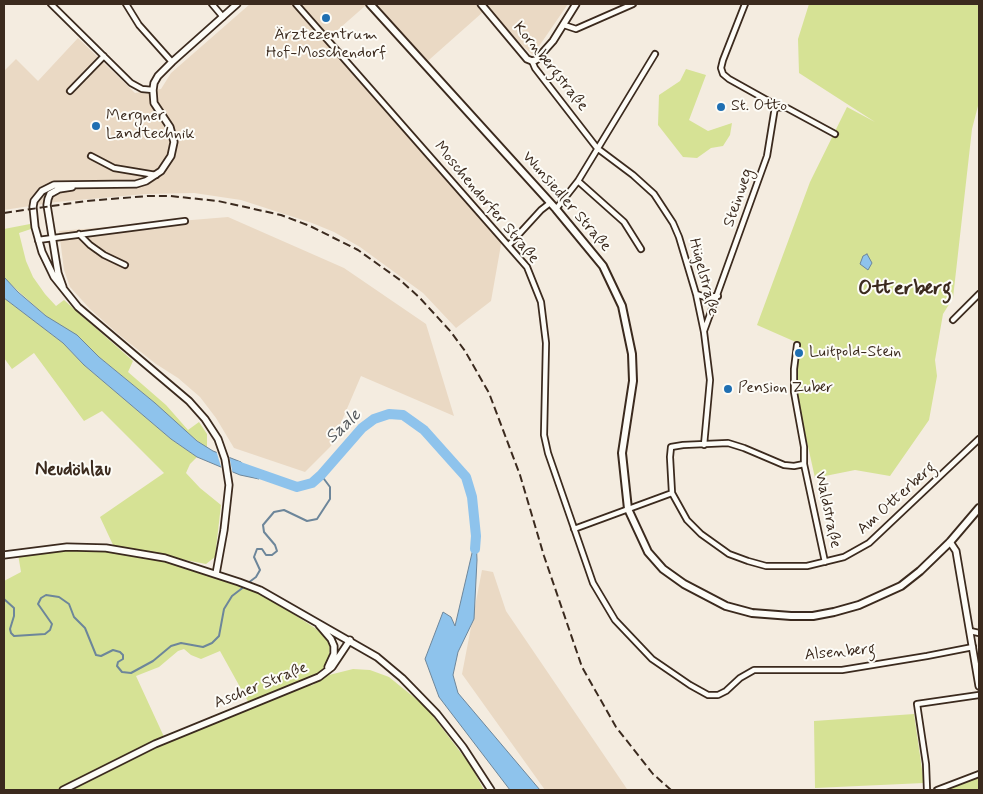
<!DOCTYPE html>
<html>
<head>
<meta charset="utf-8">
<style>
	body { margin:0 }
	#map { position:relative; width:983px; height:794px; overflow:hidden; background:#f4ece0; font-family:Mynerve,sans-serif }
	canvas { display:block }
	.frame { position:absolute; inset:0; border:5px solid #3b2a1e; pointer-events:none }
</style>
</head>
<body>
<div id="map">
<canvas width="983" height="794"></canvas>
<div class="frame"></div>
</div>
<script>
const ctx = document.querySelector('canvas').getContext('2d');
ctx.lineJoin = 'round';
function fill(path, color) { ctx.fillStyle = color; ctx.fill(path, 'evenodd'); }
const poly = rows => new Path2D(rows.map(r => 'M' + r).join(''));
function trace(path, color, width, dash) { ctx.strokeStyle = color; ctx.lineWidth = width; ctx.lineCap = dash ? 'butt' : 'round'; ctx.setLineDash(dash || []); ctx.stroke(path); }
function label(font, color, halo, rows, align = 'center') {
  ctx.font = font + ' Mynerve,sans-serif'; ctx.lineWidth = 4; ctx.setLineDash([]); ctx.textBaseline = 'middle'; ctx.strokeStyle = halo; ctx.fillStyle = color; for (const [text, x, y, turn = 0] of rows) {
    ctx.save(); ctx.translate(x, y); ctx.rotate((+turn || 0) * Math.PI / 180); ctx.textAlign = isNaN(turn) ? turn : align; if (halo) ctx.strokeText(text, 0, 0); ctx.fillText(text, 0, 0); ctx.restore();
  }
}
fill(poly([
	[250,4,568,4,533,55,483,12,421,67,365,6,324,42,502,239,491,301,456,328,423,293,360,247,334,232,312,223,241,200,194,193,146,194,56,202,4,210,4,71,16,59,38,81,78,38,135,93,161,89,171,73],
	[228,217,344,268,426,324,454,416,361,376,331,446,305,472,234,448,216,418,200,397,178,378,156,364,118,334,90,309,70,287,64,270,59,231],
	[482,570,493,572,506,611,627,789,624,790,545,790,462,674]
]), '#ead9c4');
fill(poly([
	[809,4,979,4,979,102,972,129,953,298,943,314,935,360,937,376,929,420,890,476,855,470,815,478,798,401,798,343,757,325,810,182,847,107,875,122,799,73,798,39],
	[686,69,706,75,689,120,708,131,732,123,730,135,723,146,711,148,697,158,683,157,658,125,659,95,680,81],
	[30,224,31,229,19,233,26,261,33,277,45,294,56,306,64,300,133,361,128,372,166,405,188,430,199,422,207,434,207,448,187,433,155,403,99,357,84,342,46,316,6,280,4,277,4,229],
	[4,298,63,343,84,365,171,439,197,457,190,464,186,473,200,488,221,505,215,557,206,564,154,554,256,590,315,628,330,642,329,660,311,686,329,675,353,669,370,670,389,677,426,707,471,766,484,790,4,790,4,581,21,572,18,554,83,547,114,547,100,517,164,473,102,411,84,421,34,353,12,369,4,358],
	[184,649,191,655,201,659,220,651,250,705,165,739,136,676,159,667,178,651],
	[914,714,924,783,815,788,814,721],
	[979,774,979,790,937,790]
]), '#d6e295');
const water = poly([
	[867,254,872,263,868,270,860,264,863,256,867,254],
	[4,277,18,292,46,316,77,335,99,357,155,403,197,441,213,451,241,462,259,479,240,475,197,457,171,439,84,365,63,343,4,298,4,277],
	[476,536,477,560,474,619,458,652,453,675,458,693,540,790,510,790,439,697,425,659,443,612,451,617,455,626,476,536]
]);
fill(water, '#8ec3ec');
trace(water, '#6d869a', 1);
fill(poly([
	[216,450,229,455,233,475,222,470]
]), '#f4ece0');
trace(poly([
	[248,583,256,577,260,570,254,557,257,549,262,549,266,555,272,555,277,551,275,545,264,532,263,525,274,512,284,510,307,521,317,519,330,499,330,487,321,475],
	[4,599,14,608,14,616,10,629,11,633,14,636,45,634,50,630,52,624,38,604,41,598,46,595,59,597,69,604,74,617,85,628,96,655,101,656,113,650,120,652,123,655,123,659,118,662,117,666,122,672,131,673,153,661,171,646,181,643,203,647,212,643,219,636,224,609,232,596,245,586]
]), '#6d869a', 2);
trace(poly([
	[237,466,297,487,312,483,321,475,362,428,374,419,389,414,403,415,424,430,466,477,472,497,476,536,475,549]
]), '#8ec3ec', 10);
const minor = poly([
	[51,4,131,83,142,89,153,90],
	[126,4,139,25,172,62],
	[212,4,223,17],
	[296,4,527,267,541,302,546,343,544,435,548,453,593,583,615,620,652,659,690,685,708,695,718,695,726,691,740,678,754,670,842,670,927,656,973,647],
	[564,25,576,29,633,4],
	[532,61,535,68,597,148,633,175,654,194,673,223,679,237,696,294,704,332,710,380,704,445],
	[70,91,104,56],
	[775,107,787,108,835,134],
	[91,156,114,168,156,175],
	[578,181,624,222,641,249],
	[556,209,578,181,655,54],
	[79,234,90,245,104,255,125,265],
	[38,240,185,221],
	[509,245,541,210,550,203],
	[696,294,705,297,718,296],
	[953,320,979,294],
	[704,331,767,156,775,107,772,103,729,79,723,74,721,68,723,60,745,4],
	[797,345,794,369,794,392,804,447,804,464,825,562],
	[804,464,794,466,784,465,744,448,728,443,683,445,671,447,670,457,672,493,687,520,701,534,729,554,748,561,766,566,807,566,844,557,869,543,979,439],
	[574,529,672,493],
	[970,631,979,633],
	[927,790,926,764,917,704,979,695],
	[937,790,979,774]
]);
const tertiary = poly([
	[481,4,527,59,532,61,536,60,553,41,576,4],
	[63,287,58,273,47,205,48,199,50,194,59,189,72,187],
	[950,542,956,551,979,686],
	[4,555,67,547,106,548,165,558,239,582,260,590,377,657,402,678,437,714,463,747,491,790],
	[216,574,224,530,229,485,225,459,218,439,205,419,189,401,78,307,54,277,42,252,35,227,33,207,34,201,42,191,54,185,136,184,146,181,161,171,171,156,174,142,170,127,154,103,153,90,154,83,158,76,172,62,237,4],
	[319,625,331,639,334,646,334,654,328,667],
	[63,790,155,744,319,677,332,667,350,640]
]);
const secondary = poly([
	[370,4,556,209,603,266,622,306,632,354,633,381,622,453,628,509,648,552,663,569,684,584,726,606,752,613,791,616,813,616,834,612,859,605,901,586,920,571,950,542,979,508]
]);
trace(minor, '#3b2a1e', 8);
trace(tertiary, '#3b2a1e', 9);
trace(secondary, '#3b2a1e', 10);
trace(minor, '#fdfcf7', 4.5);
trace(tertiary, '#fdfcf7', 5.5);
trace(secondary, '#fdfcf7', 6);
trace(poly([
	[4,213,86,201,148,196,170,196,218,201,281,215,310,226,358,250,400,280,419,297,451,332,465,351,489,393,520,475,544,556,582,667,616,727,653,774,671,790]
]), '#3b2a1e', 2, [8, 4]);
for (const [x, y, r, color] of [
	[326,18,5,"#1f6fb2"],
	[721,107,5,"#1f6fb2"],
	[96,126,5,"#1f6fb2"],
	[799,353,5,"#1f6fb2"],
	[728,389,5,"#1f6fb2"]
]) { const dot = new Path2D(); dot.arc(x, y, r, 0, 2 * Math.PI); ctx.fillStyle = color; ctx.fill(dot); trace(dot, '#fdfcf7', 2); }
label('16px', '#3b2a1e', '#fdfcf7', [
	["Ärztezentrum",326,36,"center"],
	["Hof-Moschendorf",326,54,"center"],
	["St. Otto",731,107],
	["Mergner",106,117],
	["Landtechnik",106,135],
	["Luitpold-Stein",809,353],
	["Pension Zuber",738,389]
], 'left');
label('16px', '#3b2a1e', '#fdfcf7', [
	["Kornbergstraße",550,67,51],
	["Steinweg",739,198,-71],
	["Wunsiedler Straße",566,202,49],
	["Moschendorfer Straße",486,203,50],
	["Hügelstraße",703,277,75],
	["Am Otterberg",897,499,-42],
	["Waldstraße",827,510,78],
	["Alsenberg",840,653,-5],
	["Ascher Straße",261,686,-22]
]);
label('italic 18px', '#54585c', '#fdfcf7', [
	["Saale",344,427,-43]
]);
label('bold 19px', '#3b2a1e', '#fdfcf7', [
	["Neudöhlau",73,471]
]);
label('bold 21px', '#3b2a1e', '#fdfcf7', [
	["Otterberg",905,290]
]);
</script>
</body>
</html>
